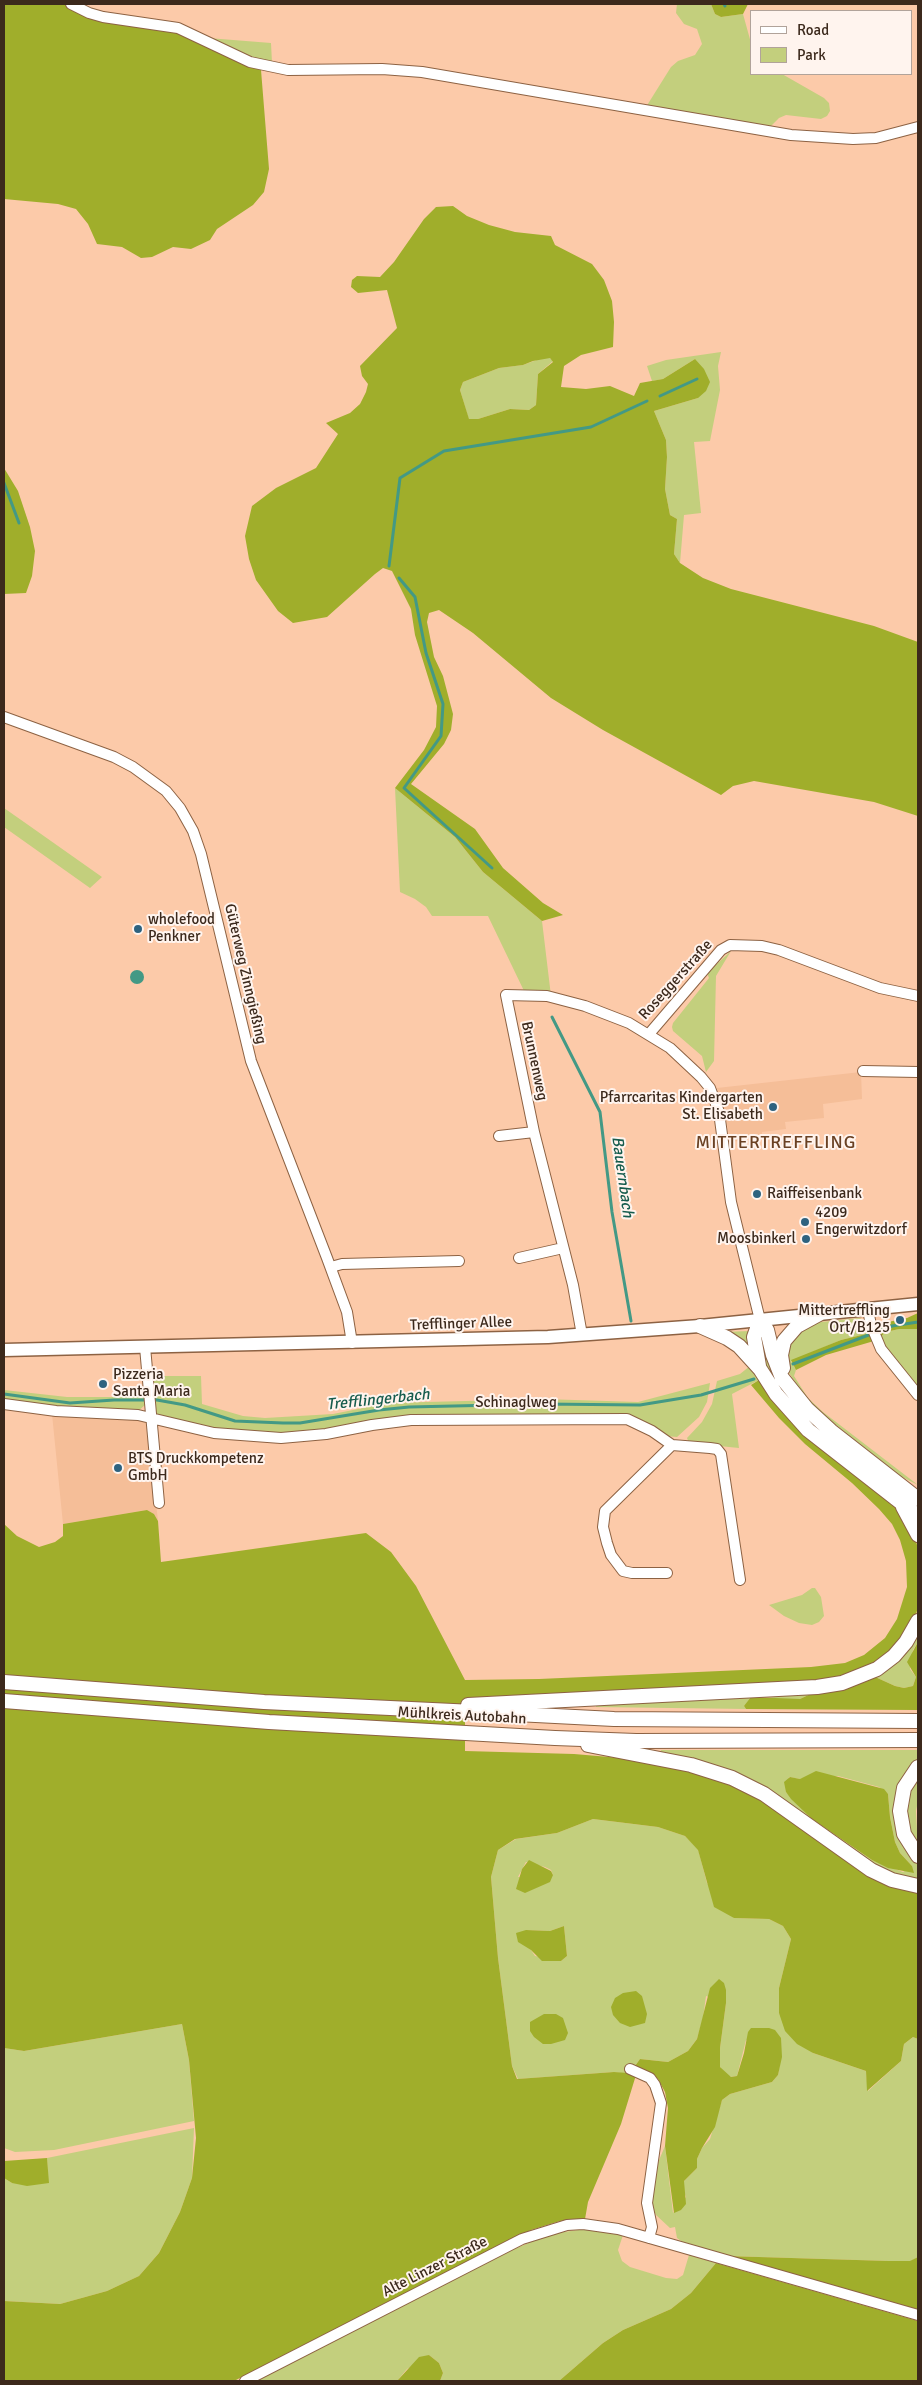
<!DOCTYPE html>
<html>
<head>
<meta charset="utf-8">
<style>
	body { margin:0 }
	#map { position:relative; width:922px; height:2385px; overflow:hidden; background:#fccaa9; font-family:Signika,sans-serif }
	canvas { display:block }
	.frame { position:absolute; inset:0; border:5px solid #3c291c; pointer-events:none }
	.legend { position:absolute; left:750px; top:10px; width:162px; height:65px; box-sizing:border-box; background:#fff4ee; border:1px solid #b1a39a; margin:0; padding:6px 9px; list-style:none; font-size:15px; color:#3c291c }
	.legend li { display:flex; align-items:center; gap:10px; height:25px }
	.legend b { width:25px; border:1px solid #b1a39a }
</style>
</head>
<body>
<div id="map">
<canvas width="922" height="2385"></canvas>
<div class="frame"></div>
<ul class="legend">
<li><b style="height:6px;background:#fff"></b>Road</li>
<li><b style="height:14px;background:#c3cf7d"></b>Park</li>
</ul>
</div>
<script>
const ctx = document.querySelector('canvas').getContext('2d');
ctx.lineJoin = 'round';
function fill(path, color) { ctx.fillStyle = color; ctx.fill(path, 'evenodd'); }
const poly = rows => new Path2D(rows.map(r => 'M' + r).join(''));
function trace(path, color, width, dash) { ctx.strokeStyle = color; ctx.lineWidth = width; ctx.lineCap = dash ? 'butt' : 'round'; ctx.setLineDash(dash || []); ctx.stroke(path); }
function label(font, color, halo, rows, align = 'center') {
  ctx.font = font + ' Signika,sans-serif'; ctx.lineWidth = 4; ctx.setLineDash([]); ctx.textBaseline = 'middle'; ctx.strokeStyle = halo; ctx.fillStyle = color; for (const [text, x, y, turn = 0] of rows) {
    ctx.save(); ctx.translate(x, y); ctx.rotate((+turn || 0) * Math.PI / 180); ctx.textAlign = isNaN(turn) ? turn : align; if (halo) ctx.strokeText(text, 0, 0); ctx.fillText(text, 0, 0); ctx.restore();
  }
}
fill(poly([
	[861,1072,862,1099,823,1104,824,1118,785,1122,786,1129,762,1132,762,1138,730,1142,725,1111,717,1088],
	[52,1414,141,1419,147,1423,158,1521,154,1514,147,1510,63,1524]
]), '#f5be98');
fill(poly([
	[677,4,711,4,715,14,721,17,743,14,751,43,751,74,782,74,824,98,829,103,830,111,827,116,821,119,786,115,779,118,769,128,646,107,671,67,678,61,695,55,702,44,697,29,684,24,676,13],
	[208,38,271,43,272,63,250,58],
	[721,352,718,366,720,390,710,441,694,442,701,513,684,515,680,563,674,554,677,519,670,515,665,489,667,457,666,440,654,411,698,398,695,359,663,379,652,381,647,366,666,360],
	[542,358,550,358,553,361,538,374,536,405,529,410,510,409,478,419,469,420,460,390,463,382,499,368,523,365],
	[395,788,455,837,483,872,542,921,551,996,525,993,488,916,432,916,426,907,415,899,400,892],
	[4,808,24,822,102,877,90,888,4,827],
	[731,951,716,976,714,1061,706,1072,702,1056,673,1031,672,1027,673,1023,709,978,707,973],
	[860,1318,867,1324,870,1333,841,1340,791,1361,796,1370,794,1376,808,1398,823,1412,918,1485,902,1477,822,1414,807,1399,789,1373,786,1363,789,1342,807,1326,821,1322],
	[899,1329,918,1329,918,1388,897,1364,879,1338,886,1332],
	[750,1331,752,1356,723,1332],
	[763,1334,772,1366,834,1443,808,1422,788,1402,767,1370,758,1337],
	[750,1366,759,1380,732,1394,739,1448,689,1443,687,1438,702,1422,712,1404,717,1381,740,1374],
	[151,1376,201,1376,202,1404,243,1416,265,1418,333,1414,388,1403,543,1399,638,1402,710,1383,707,1402,699,1417,677,1437,666,1436,628,1416,342,1427,294,1434,220,1429,160,1416,155,1413],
	[4,1390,67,1397,144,1397,145,1405,138,1411,54,1407,4,1400],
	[812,1588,815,1588,821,1597,824,1616,819,1622,812,1625,799,1623,784,1616,769,1605,802,1595],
	[918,1631,918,1642,913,1650,910,1669,916,1677,913,1686,904,1688,895,1686,873,1676],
	[819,1690,800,1699,785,1700,763,1696,744,1706,746,1709,596,1707,596,1703],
	[661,1750,918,1750,918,1762,897,1802,918,1862,918,1883,893,1876,660,1754],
	[838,1776,879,1787,888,1794,890,1817,895,1842,900,1853,912,1866,903,1872,872,1860,812,1819,786,1792,789,1777,800,1779],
	[918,1772,918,1801,916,1811,918,1850,904,1822,912,1782],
	[593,1819,658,1827,685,1836,698,1849,707,1883,734,1918,769,1919,783,1926,791,1939,779,1988,779,2013,813,2053,866,2071,868,2091,901,2061,904,2044,913,2037,918,2039,918,2257,911,2261,889,2261,726,2256,684,2243,677,2238,675,2227,670,2228,656,2215,651,2205,657,2165,665,2146,673,2213,686,2197,683,2189,684,2181,697,2168,697,2159,702,2148,710,2139,722,2100,730,2094,772,2082,778,2075,781,2057,746,2040,737,2076,731,2077,725,2074,720,2067,720,2048,726,2003,706,1996,703,2018,697,2039,688,2051,668,2062,640,2059,635,2066,636,2075,614,2072,518,2079,512,2066,498,1958,491,1877,498,1850,516,1839,557,1833],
	[526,1862,545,1867,551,1870,553,1875,518,1877],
	[564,1926,567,1956,561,1961,535,1956,531,1950,526,1930,550,1931],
	[182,2024,189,2060,194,2121,54,2150,15,2152,4,2148,4,2048,24,2051],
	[194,2128,192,2178,180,2212,159,2253,139,2276,107,2291,60,2304,4,2301,4,2178,12,2183,48,2183,47,2158],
	[585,2229,623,2235,618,2250,622,2261,630,2267,666,2278,677,2279,683,2275,689,2255,716,2263,691,2293,671,2309,623,2330,603,2343,559,2381,440,2381,443,2373,439,2363,429,2355,407,2369,397,2381,256,2381,512,2250,550,2234]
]), '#c3cf7d');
fill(poly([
	[4,4,64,4,71,9,177,31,230,58,261,70,269,169,264,192,253,205,217,229,210,240,191,249,173,247,152,257,141,258,122,247,97,244,88,224,76,209,58,204,4,199],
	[711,4,748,4,743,14,721,17,715,14],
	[453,206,467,216,489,225,515,232,551,236,555,245,592,264,604,280,612,301,614,322,613,347,581,355,564,366,561,387,586,389,610,386,634,396,640,383,663,379,695,359,704,369,710,382,706,391,698,398,654,411,666,440,667,457,665,489,670,515,677,519,674,554,680,563,703,578,731,589,874,626,918,642,918,816,874,802,754,781,733,786,721,795,603,730,551,698,473,633,439,610,429,613,427,622,434,657,443,676,453,714,451,730,444,744,411,784,475,829,503,868,543,903,563,915,542,921,483,872,455,837,395,788,424,750,436,727,437,706,415,635,411,609,392,571,383,568,375,574,327,617,293,623,278,611,256,580,249,559,245,536,252,506,276,488,316,468,338,434,326,423,350,413,360,404,366,392,368,384,362,376,360,366,397,328,387,290,358,293,351,287,352,280,357,276,380,277,394,262,424,219,436,207],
	[550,358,553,362,538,374,536,405,529,410,510,409,478,419,469,419,460,390,463,382,499,368,523,365,533,361],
	[4,468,18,491,30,527,35,551,32,576,26,593,4,594],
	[918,1313,918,1329,899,1329,886,1332,879,1338,874,1325,907,1318],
	[870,1333,874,1341,826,1355,796,1370,791,1360,841,1340],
	[759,1380,885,1496,899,1511,915,1537,918,1549,918,1607,915,1618,895,1648,872,1665,834,1679,683,1689,465,1698,465,1751,574,1754,621,1758,699,1773,734,1785,763,1800,918,1892,918,2039,913,2037,904,2044,901,2061,867,2091,866,2071,813,2053,797,2044,785,2031,779,2013,779,1988,791,1939,783,1926,769,1919,734,1918,714,1907,698,1850,685,1836,658,1827,593,1819,557,1833,515,1839,498,1850,491,1877,498,1958,512,2066,517,2079,614,2072,628,2073,636,2075,621,2124,588,2202,585,2219,560,2221,531,2230,234,2381,4,2381,4,2301,60,2304,107,2291,139,2276,159,2253,180,2212,192,2178,196,2138,189,2060,182,2024,24,2051,4,2048,4,1524,17,1536,39,1547,55,1542,63,1536,63,1524,147,1510,154,1514,158,1521,161,1562,366,1533,391,1552,416,1586,465,1680,539,1679,811,1667,845,1663,864,1655,885,1638,897,1619,907,1587,906,1561,900,1540,892,1524,879,1509,852,1483,805,1444,779,1418,751,1385],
	[918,1642,918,1710,746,1709,744,1706,751,1697,800,1699,819,1690,873,1676,895,1686,904,1688,913,1686,916,1677,907,1662],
	[816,1771,884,1789,888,1794,890,1817,895,1842,900,1853,912,1866,914,1873,888,1868,872,1860,812,1819,791,1799,786,1792,784,1782,790,1777,800,1779],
	[529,1860,551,1871,553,1875,550,1882,525,1893,516,1889,522,1869],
	[564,1926,567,1956,561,1961,542,1961,531,1950,518,1942,516,1933,526,1930,550,1931],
	[719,1979,724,1983,726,1990,726,2003,720,2048,720,2067,731,2077,737,2076,744,2053,748,2032,751,2028,769,2028,775,2030,781,2038,782,2057,778,2075,772,2082,730,2094,722,2100,715,2127,702,2148,697,2159,697,2168,684,2181,686,2204,681,2210,674,2213,665,2146,668,2108,665,2092,658,2079,651,2073,635,2066,640,2059,668,2062,688,2051,697,2039,710,1988],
	[636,1991,642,1996,647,2014,645,2023,630,2027,620,2023,613,2015,611,2007,615,1998,623,1993],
	[544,2014,556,2014,563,2018,568,2033,565,2040,551,2044,543,2044,534,2037,530,2031,530,2022],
	[47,2158,49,2183,27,2186,12,2183,4,2178,4,2161],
	[726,2256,889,2261,910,2261,918,2257,918,2310],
	[716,2263,918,2321,918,2381,559,2381,603,2343,623,2330,671,2309,691,2293],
	[429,2355,439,2363,443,2373,440,2381,397,2381,419,2357]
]), '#a0ae2b');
fill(poly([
	'130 977a7 7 0 1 1 14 0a7 7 0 1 1-14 0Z'
]), '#439985');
trace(poly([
	[724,4,725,6],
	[660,396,697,379],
	[4,483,19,523],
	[389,566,400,478,444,451,591,427,647,401],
	[399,578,415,597,426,653,443,704,441,736,404,788,492,868],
	[552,1017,600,1112,612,1212,631,1321],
	[793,1364,892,1326,918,1322],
	[4,1394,70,1403,114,1400,157,1400,185,1405,235,1421,283,1423,300,1423,379,1410,409,1407,543,1404,640,1405,701,1395,754,1379]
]), '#439985', 3);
const minor = poly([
	[71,4,89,13,103,17,178,28,250,62,288,70,382,69,422,72,791,135,853,139,876,138,918,127],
	[4,717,114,757,133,767,166,791,180,808,193,831,201,854,251,1061,327,1258,347,1312,352,1343],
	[649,1034,721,950,730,945,762,946,779,950,880,988,918,996],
	[863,1071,918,1072],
	[499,1136,534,1132],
	[519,1258,563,1248],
	[331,1267,342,1264,459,1261],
	[868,1310,871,1325,881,1349,918,1395],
	[582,1335,573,1285,534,1132,506,995,547,996,585,1006,629,1023,670,1048,701,1077,710,1088,719,1112,731,1202,760,1320],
	[145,1347,159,1503],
	[4,1404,56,1411,138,1415,214,1433,281,1438,326,1434,372,1425,411,1420,627,1419,652,1431,672,1445,605,1511,603,1527,607,1543,611,1555,623,1571,632,1573,667,1573],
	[672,1445,710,1448,717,1449,721,1454,740,1580],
	[630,2069,650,2078,655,2085,661,2103,647,2203,652,2227,649,2238],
	[245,2381,522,2239,567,2225,583,2224,618,2229,918,2315]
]);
const major = poly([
	[4,1350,548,1337,700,1326,918,1304]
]);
const highway = poly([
	[760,1320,767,1330,773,1355,782,1378,807,1409,831,1431,918,1499],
	[700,1326,727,1338,739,1346,760,1369,776,1394,808,1430,918,1516],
	[759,1366,754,1337,760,1320],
	[783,1368,781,1355,784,1341,797,1326,819,1314],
	[903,1507,918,1535],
	[4,1682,264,1702,516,1714,614,1719,918,1721],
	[4,1701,269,1722,555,1738,636,1741,918,1740],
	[468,1705,817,1687,842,1683,877,1669,894,1656,906,1642,918,1621],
	[588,1745,691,1765,732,1778,764,1794,871,1870,892,1880,918,1886],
	[918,1767,904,1788,900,1811,904,1834,918,1856]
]);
trace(minor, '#8d6243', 12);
trace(major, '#8d6243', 15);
trace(highway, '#8d6243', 16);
trace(minor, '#fff', 10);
trace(major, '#fff', 12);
trace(highway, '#fff', 14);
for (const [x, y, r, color] of [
	[138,929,5,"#2e627f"],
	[773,1107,5,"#2e627f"],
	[757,1194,5,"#2e627f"],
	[805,1222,5,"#2e627f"],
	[806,1239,5,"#2e627f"],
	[900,1320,5,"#2e627f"],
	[103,1384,5,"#2e627f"],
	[118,1468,5,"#2e627f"]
]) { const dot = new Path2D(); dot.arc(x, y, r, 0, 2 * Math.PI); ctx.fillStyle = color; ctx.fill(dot); trace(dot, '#fff4ee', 2); }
label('15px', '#3c291c', '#fff4ee', [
	["wholefood",148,920],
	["Penkner",148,937],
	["Pfarrcaritas Kindergarten",763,1098,"right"],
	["St. Elisabeth",763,1115,"right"],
	["Raiffeisenbank",767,1194],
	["4209",815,1213],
	["Engerwitzdorf",815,1230],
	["Moosbinkerl",796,1239,"right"],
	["Mittertreffling",890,1311,"right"],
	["Ort/B125",890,1328,"right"],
	["Pizzeria",113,1375],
	["Santa Maria",113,1392],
	["BTS Druckkompetenz",128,1459],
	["GmbH",128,1476]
], 'left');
label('15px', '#3c291c', '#fff4ee', [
	["Güterweg Zinngießing",245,974,77],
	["Roseggerstraße",676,980,-48],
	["Brunnenweg",534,1061,78],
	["Trefflinger Allee",461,1324,-2],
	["Schinaglweg",516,1403],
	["Mühlkreis Autobahn",462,1716,3],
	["Alte Linzer Straße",435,2267,-27]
]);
label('italic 16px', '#165c4d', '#fff4ee', [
	["Bauernbach",622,1177,82],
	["Trefflingerbach",378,1400,-6]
]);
ctx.letterSpacing = '1px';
label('18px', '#6a4123', '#fff4ee', [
	["MITTERTREFFLING",776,1143]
]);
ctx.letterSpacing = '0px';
</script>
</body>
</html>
